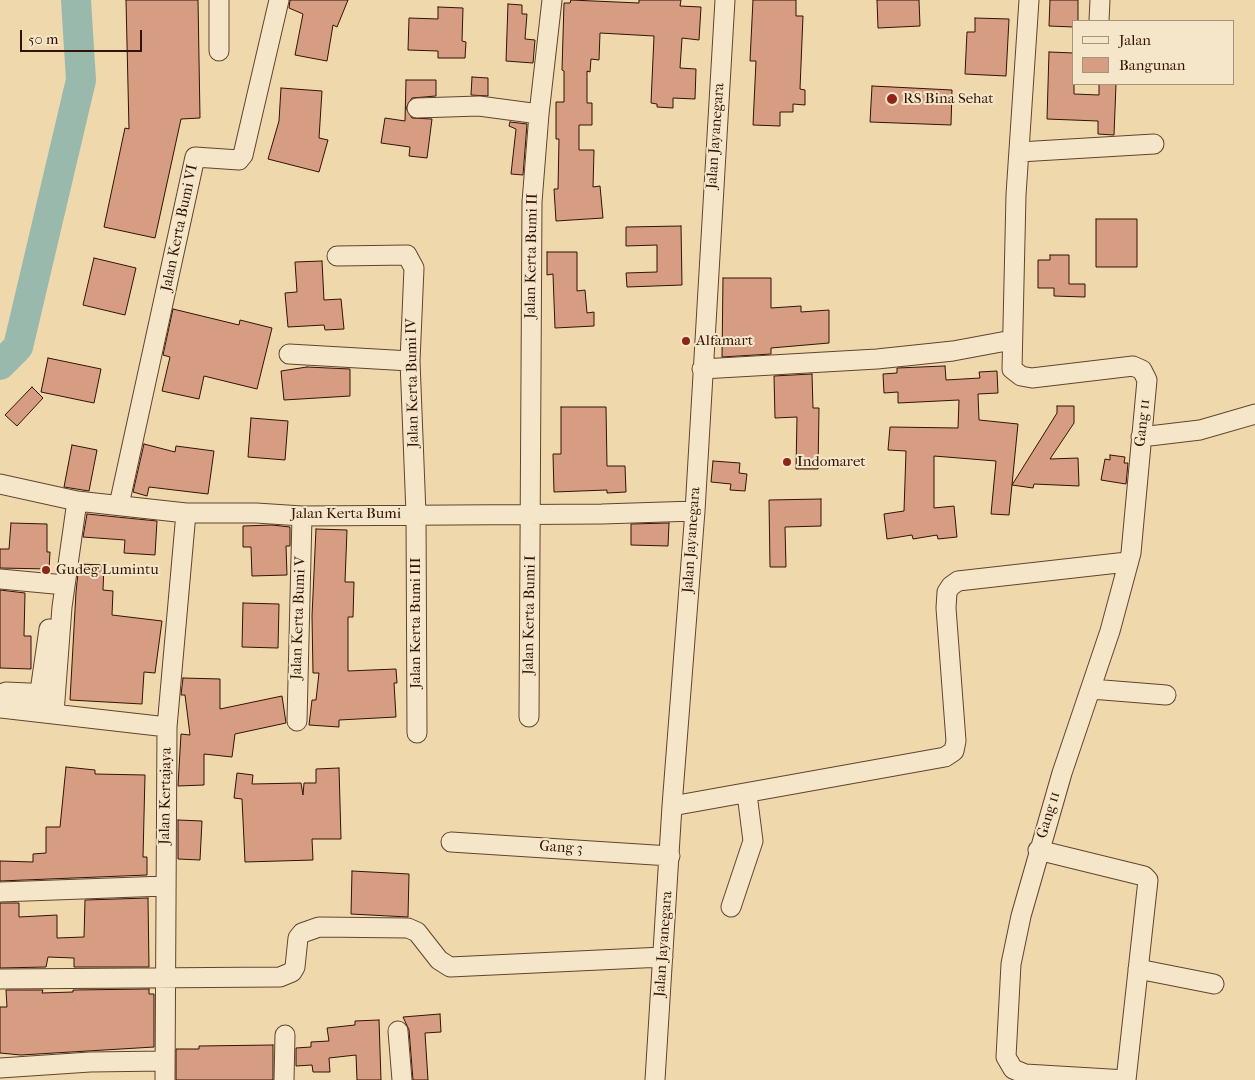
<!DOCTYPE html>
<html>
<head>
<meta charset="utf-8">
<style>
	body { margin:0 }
	#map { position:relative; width:1255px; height:1080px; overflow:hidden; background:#efd8ac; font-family:"IM FELL French Canon",serif }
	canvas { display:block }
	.legend { position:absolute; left:1072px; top:20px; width:162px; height:65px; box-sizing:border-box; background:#f5e6c9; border:1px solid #a7927b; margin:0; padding:6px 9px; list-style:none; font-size:15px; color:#321305 }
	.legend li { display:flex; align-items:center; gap:10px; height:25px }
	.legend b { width:25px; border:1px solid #a7927b }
	.scale { position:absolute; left:20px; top:30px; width:122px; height:22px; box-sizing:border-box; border:2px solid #321305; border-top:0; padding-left:6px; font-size:15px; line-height:18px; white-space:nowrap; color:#321305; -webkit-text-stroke:4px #f5e6c9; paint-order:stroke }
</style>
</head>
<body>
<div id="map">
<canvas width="1255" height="1080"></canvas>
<ul class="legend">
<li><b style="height:6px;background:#f5e6c9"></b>Jalan</li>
<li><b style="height:14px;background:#d79d83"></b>Bangunan</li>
</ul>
<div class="scale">50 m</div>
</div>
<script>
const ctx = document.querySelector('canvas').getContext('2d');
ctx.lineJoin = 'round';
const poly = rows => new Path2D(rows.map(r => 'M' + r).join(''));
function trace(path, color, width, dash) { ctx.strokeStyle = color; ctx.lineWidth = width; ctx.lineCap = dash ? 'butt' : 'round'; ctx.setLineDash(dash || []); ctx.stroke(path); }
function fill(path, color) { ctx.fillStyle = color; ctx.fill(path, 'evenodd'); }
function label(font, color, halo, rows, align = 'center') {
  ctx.font = font + ' "IM FELL French Canon",serif'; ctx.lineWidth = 4; ctx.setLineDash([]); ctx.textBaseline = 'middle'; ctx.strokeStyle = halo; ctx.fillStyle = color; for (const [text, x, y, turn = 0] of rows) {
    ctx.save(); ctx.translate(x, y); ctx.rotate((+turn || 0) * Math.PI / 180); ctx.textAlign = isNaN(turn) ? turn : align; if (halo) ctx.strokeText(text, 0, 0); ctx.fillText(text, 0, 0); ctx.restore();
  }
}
trace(poly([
	[0,365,18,347,81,80,76,0]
]), '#9ab9ad', 30);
const building = poly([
	[126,0,198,0,200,118,181,119,155,238,104,227,125,128,129,129,126,0],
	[290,0,348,0,337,27,333,25,327,61,295,55,303,14,289,8,290,0],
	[571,0,639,3,639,0,681,0,680,6,701,7,699,40,682,38,680,68,696,69,695,99,673,98,673,108,657,107,657,104,651,103,654,36,600,33,599,60,591,59,590,72,587,71,587,103,592,103,592,125,579,125,579,150,594,150,593,187,600,186,603,218,556,221,554,189,558,189,559,139,556,139,556,102,564,102,564,71,562,70,564,3,570,3,571,0],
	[753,0,796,0,796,16,803,16,800,89,805,90,805,105,793,104,793,112,780,112,780,126,753,125,756,61,750,61,753,0],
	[877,0,919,0,920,26,878,28,877,0],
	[1050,0,1078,0,1078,21,1074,21,1074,27,1049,26,1050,0],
	[508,4,522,5,522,14,527,14,525,39,535,40,533,63,506,61,508,4],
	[438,7,463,8,462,41,466,42,465,58,438,58,438,51,408,50,409,18,438,19,438,7],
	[975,18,1009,19,1006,76,965,74,967,32,975,32,975,18],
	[1049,52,1074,53,1074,94,1099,95,1099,84,1116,84,1114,135,1098,134,1098,121,1047,119,1049,52],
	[472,77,488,78,488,96,471,95,472,77],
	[406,80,436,80,436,96,412,98,406,108,412,118,432,119,427,158,409,156,410,147,381,143,385,118,405,121,406,80],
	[872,86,952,90,951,125,870,122,872,86],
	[281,88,322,91,319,138,328,140,319,172,268,159,279,121,281,88],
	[510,122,527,124,523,175,511,174,516,129,509,126,510,122],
	[1096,219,1137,219,1137,267,1096,267,1096,219],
	[681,226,682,285,627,287,626,273,657,272,657,245,626,246,626,227,681,226],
	[547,252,577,252,577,291,585,290,587,313,594,312,594,326,555,328,553,274,547,275,547,252],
	[1050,255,1069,255,1069,284,1085,284,1085,297,1054,296,1054,288,1038,288,1038,260,1050,260,1050,255],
	[94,258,136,268,125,315,83,305,94,258],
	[322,261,324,300,341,299,344,329,325,330,324,325,288,327,285,293,297,292,295,262,322,261],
	[723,278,771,278,771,308,801,306,801,312,829,310,829,343,771,348,771,354,722,357,723,278],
	[173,309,239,325,240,320,272,328,257,389,204,376,199,399,162,391,170,357,163,355,173,309],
	[48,358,101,369,94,403,41,392,48,358],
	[945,366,946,380,980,378,979,372,997,371,998,393,978,394,979,420,1018,424,1009,515,991,514,996,461,934,456,934,508,954,506,957,537,938,539,937,535,913,539,912,535,887,539,884,514,904,511,906,451,888,450,890,427,958,428,959,400,898,403,898,392,884,393,883,374,897,373,897,368,945,366],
	[307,367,350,369,350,396,284,400,281,371,307,367],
	[812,374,813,408,819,408,818,469,796,469,797,417,775,418,774,376,812,374],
	[32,387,43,398,17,426,5,415,32,387],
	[1057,406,1074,406,1074,423,1050,459,1078,458,1079,486,1034,484,1033,488,1012,485,1057,413,1057,406],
	[561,407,606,407,607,466,625,466,626,492,607,493,607,490,554,492,553,454,561,454,561,407],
	[251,418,288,421,285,460,248,457,251,418],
	[144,444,175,452,176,446,214,451,208,494,149,487,147,496,133,492,144,444],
	[72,445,97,450,89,491,64,487,72,445],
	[1110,455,1125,457,1124,463,1128,463,1126,484,1101,480,1105,459,1110,460,1110,455],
	[713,461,740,463,739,473,747,474,745,491,730,490,731,484,711,482,713,461],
	[821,499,821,526,785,527,786,567,770,567,769,500,821,499],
	[87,514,157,521,155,555,124,553,125,540,83,537,87,514],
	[11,523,47,524,47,552,50,552,49,569,0,568,0,549,9,549,11,523],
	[669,523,668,546,631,545,631,524,669,523],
	[272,525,290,527,290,546,286,546,287,575,252,576,251,547,243,547,243,526,272,525],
	[316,529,347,530,345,582,354,582,353,617,348,617,348,671,396,669,397,683,394,683,396,717,339,720,339,727,309,725,312,700,316,700,319,673,313,673,312,616,316,529],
	[79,564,104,565,103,590,113,591,112,615,162,621,155,673,144,672,142,704,70,700,76,592,79,564],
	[0,590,25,593,24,636,31,636,31,669,0,668,0,590],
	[243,603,279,604,278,648,242,647,243,603],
	[183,678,220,679,220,709,282,696,286,723,235,734,232,757,204,754,204,785,178,786,181,734,190,735,185,695,181,695,183,678],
	[66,767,95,770,95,774,145,775,143,857,147,857,147,875,0,881,0,861,33,862,33,854,46,853,46,827,60,827,66,767],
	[339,768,341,839,312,839,313,860,245,862,242,799,234,798,237,773,253,775,252,784,301,783,303,795,304,783,316,783,316,769,339,768],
	[178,820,202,821,200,860,178,859,178,820],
	[352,871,409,874,408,917,351,914,352,871],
	[148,898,149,967,74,967,74,958,48,957,46,967,0,968,0,903,19,903,19,917,57,915,57,938,84,937,85,900,148,898],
	[149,989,149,994,154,994,154,1047,21,1055,0,1053,0,1007,7,1007,6,990,43,990,42,993,73,992,73,990,149,989],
	[440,1014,441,1032,425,1033,428,1080,413,1080,409,1030,403,1017,440,1014],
	[379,1020,381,1080,357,1080,356,1055,329,1058,330,1072,313,1072,312,1065,296,1066,296,1048,311,1047,311,1042,329,1041,327,1028,355,1025,355,1021,379,1020],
	[273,1045,273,1080,176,1080,176,1049,199,1049,199,1046,273,1045]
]);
fill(building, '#d79d83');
trace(building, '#321305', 1);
const minor = poly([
	[1029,0,1016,195,1012,369,1021,376,1032,378,1133,366,1142,370,1147,380,1131,553,1110,631,1062,773,1021,916,1011,964,1006,1057,1013,1069,1025,1074,1126,1080],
	[1099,21,1100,0],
	[219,51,219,0],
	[417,108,479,106,539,114],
	[1019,152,1154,144],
	[337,256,407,255,414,268,410,361,416,514,417,733],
	[289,354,410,361],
	[702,369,877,359,953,351,1012,340],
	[1141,437,1200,430,1255,414],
	[0,484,77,501,186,513,256,513,302,516,602,514,695,511],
	[119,505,195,157,239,160,243,155,279,0],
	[0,579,65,585],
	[1091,689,1166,695],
	[0,697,1,694,6,692,51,694],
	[0,708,167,727],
	[37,712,49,629],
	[54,713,62,607,77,501],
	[529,717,532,202,539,114,552,0],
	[297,721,302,516],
	[672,806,945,757,954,751,956,741,946,608,947,592,951,586,958,581,1127,562],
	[451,842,670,856],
	[1038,850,1144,876,1148,880,1126,1080],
	[0,892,165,886],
	[731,907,753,841,747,794],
	[1138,969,1214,984],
	[0,979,280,977,292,972,295,967,298,938,302,933,319,927,408,928,417,932,439,960,450,967,663,957],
	[398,1031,402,1080],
	[0,1068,90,1062,165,1061],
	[165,1080,167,727,186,513],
	[284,1080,285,1035],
	[655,1080,672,806,695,511,725,0]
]);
trace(minor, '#61442f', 21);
trace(minor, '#f5e6c9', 19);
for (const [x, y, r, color] of [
	[892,99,6,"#8f2418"],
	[686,341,5,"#8f2418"],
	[787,462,5,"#8f2418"],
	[46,570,5,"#8f2418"]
]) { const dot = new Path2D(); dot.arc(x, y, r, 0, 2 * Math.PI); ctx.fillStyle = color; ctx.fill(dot); trace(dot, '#f5e6c9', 2); }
label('15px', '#321305', '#f5e6c9', [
	["RS Bina Sehat",903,99],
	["Alfamart",696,341],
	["Indomaret",797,462],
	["Gudeg Lumintu",56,570]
], 'left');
label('15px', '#321305', '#f5e6c9', [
	["Jalan Jayanegara",716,136,-86],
	["Jalan Kerta Bumi VI",180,228,-78],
	["Jalan Kerta Bumi II",532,256,-89],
	["Jalan Kerta Bumi IV",413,383,-91],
	["Gang 11",1143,423,-84],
	["Jalan Kerta Bumi",346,514],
	["Jalan Jayanegara",692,540,-86],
	["Jalan Kerta Bumi I",530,615,-89],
	["Jalan Kerta Bumi V",299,618,-88],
	["Jalan Kerta Bumi III",416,623,-90],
	["Jalan Kertajaya",166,796,-89],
	["Gang 11",1049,815,-73],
	["Gang 3",561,848,4],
	["Jalan Jayanegara",664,944,-86]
]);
</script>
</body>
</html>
